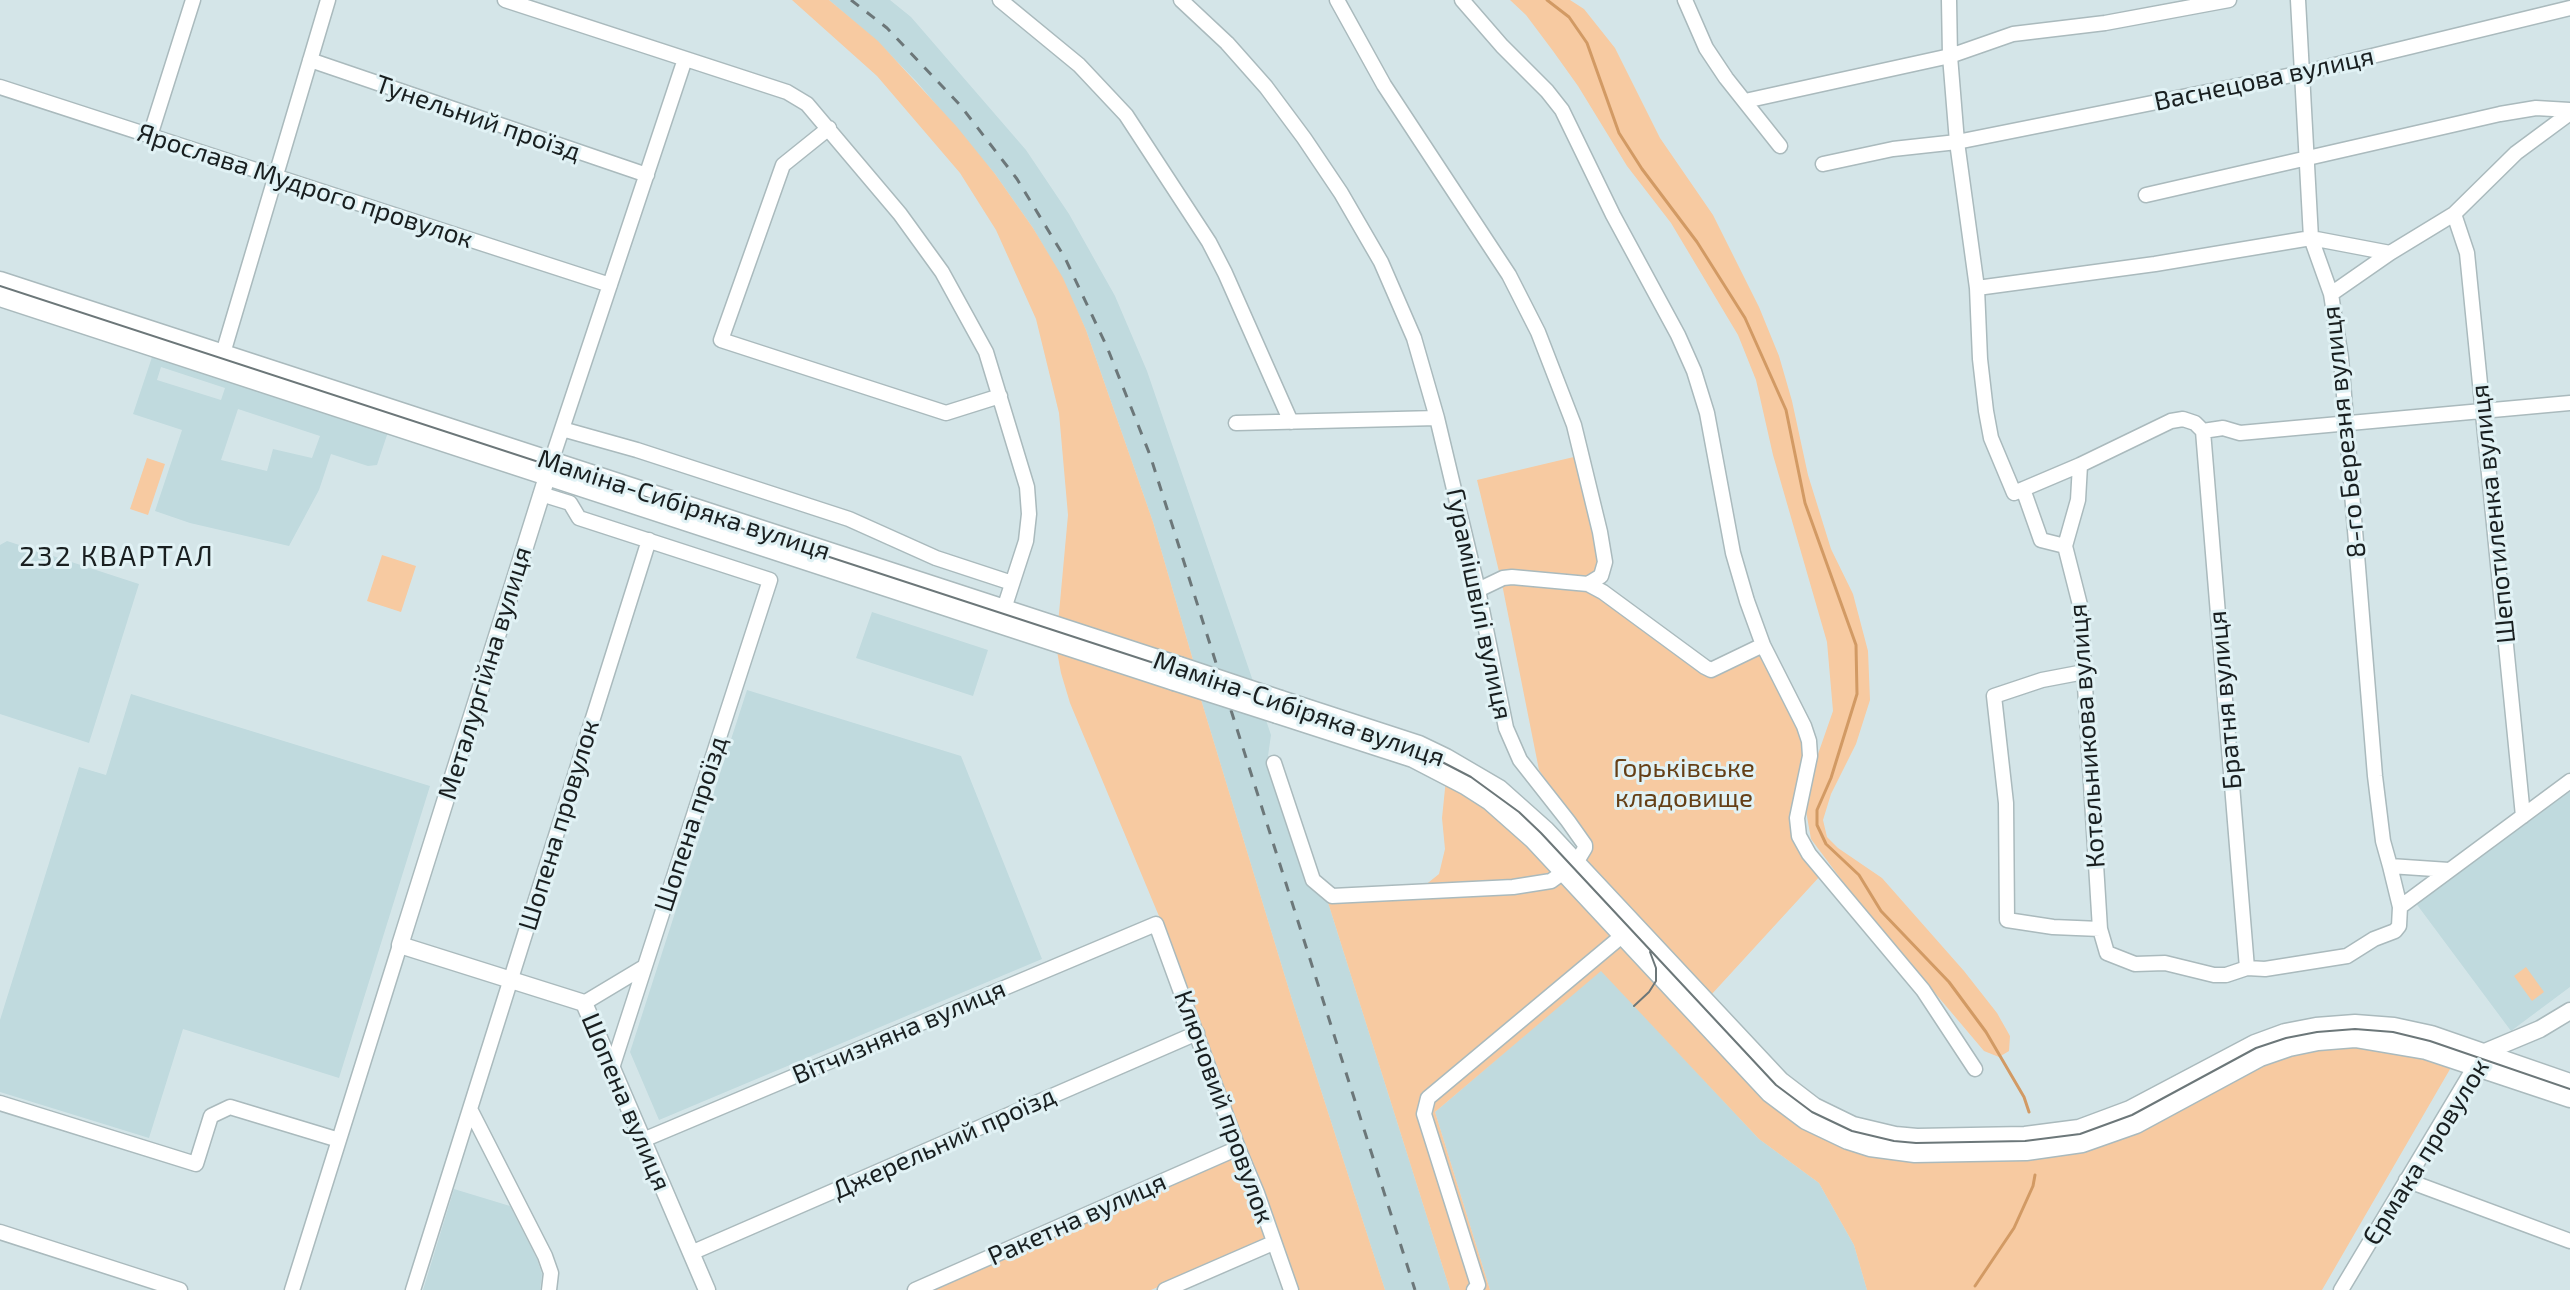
<!DOCTYPE html>
<html>
<head>
<meta charset="utf-8">
<style>
	body { margin:0 }
	canvas { display:block; background:#d4e5e8 }
</style>
</head>
<body>
<canvas width="2570" height="1290"></canvas>
<script>
const ctx = document.querySelector('canvas').getContext('2d');
ctx.lineJoin = 'round';
function fill(path, color) { ctx.fillStyle = color; ctx.fill(path, 'evenodd'); }
const poly = rows => new Path2D(rows.map(r => 'M' + r).join(''));
function trace(path, color, width, dash) { ctx.strokeStyle = color; ctx.lineWidth = width; ctx.lineCap = dash ? 'butt' : 'round'; ctx.setLineDash(dash || []); ctx.stroke(path); }
function label(font, color, halo, rows, align = 'center') {
  ctx.font = font + ' "Exo 2",sans-serif'; ctx.lineWidth = 6; ctx.setLineDash([]); ctx.textBaseline = 'middle'; ctx.strokeStyle = halo; ctx.fillStyle = color; for (const [text, x, y, turn = 0] of rows) {
    ctx.save(); ctx.translate(x, y); ctx.rotate((+turn || 0) * Math.PI / 180); ctx.textAlign = isNaN(turn) ? turn : align; if (halo) ctx.strokeText(text, 0, 0); ctx.fillText(text, 0, 0); ctx.restore();
  }
}
fill(poly([
	[829,0,890,0,911,17,1026,150,1069,214,1115,296,1147,371,1255,687,1195,667,1153,522,1086,330,1062,278,1033,228,995,174,917,82,877,41],
	[154,351,389,429,377,465,368,466,331,454,319,490,289,546,190,523,155,511,182,430,133,414],
	[161,367,225,388,221,400,157,380],
	[238,409,320,436,312,458,273,449,267,471,221,460],
	[7,541,139,584,89,743,0,714,0,545],
	[872,612,988,650,973,696,856,658],
	[747,690,961,756,1042,959,659,1120,630,1052],
	[1199,693,1264,714,1271,735,1268,756,1309,881,1326,896,1450,1290,1385,1290,1293,1003],
	[131,694,430,786,339,1078,183,1029,149,1138,0,1092,0,1020,79,767,106,775],
	[2570,787,2570,987,2511,1031,2415,902],
	[1601,970,1759,1139,1819,1183,1854,1245,1867,1290,1490,1290,1435,1112],
	[454,1189,510,1206,537,1259,542,1274,540,1290,423,1290]
]), '#c0dade');
fill(poly([
	[792,0,829,0,878,41,957,127,995,174,1033,228,1063,278,1086,330,1153,522,1195,667,1058,624,1068,515,1059,413,1036,319,996,230,960,173,877,76],
	[1510,0,1570,0,1584,9,1615,48,1660,138,1713,215,1759,307,1779,356,1792,401,1808,475,1831,549,1853,594,1868,651,1870,700,1856,744,1831,794,1823,820,1827,837,1838,848,1882,878,1964,971,1997,1013,2010,1036,2009,1051,1999,1057,1984,1051,1858,902,1811,839,1806,811,1817,757,1833,711,1827,642,1773,455,1756,380,1738,335,1671,223,1627,166,1578,86,1553,51,1526,15],
	[1578,456,1600,561,1597,573,1585,580,1703,671,1761,651,1800,727,1806,756,1793,817,1821,875,1711,995,1582,855,1582,832,1539,770,1502,584,1477,480],
	[147,458,165,464,148,515,130,509],
	[382,555,416,566,401,612,367,601],
	[1056,646,1199,693,1293,1003,1385,1290,1296,1290,1275,1236,1151,1290,927,1290,1244,1150,1161,921,1070,703,1061,673],
	[1446,779,1510,823,1784,1111,2026,1155,2262,1061,2355,1043,2453,1064,2322,1290,1867,1290,1854,1245,1819,1183,1759,1139,1601,971,1435,1112,1490,1290,1450,1290,1326,896,1424,886,1439,874,1445,849,1442,818],
	[2526,967,2544,992,2532,1001,2514,976]
]), '#f7caa1');
trace(poly([
	[1547,0,1569,17,1587,43,1619,133,1642,169,1697,242,1745,318,1786,410,1805,503,1856,645,1857,694,1831,778,1817,810,1817,825,1826,844,1859,875,1881,911,1949,982,1986,1032,2024,1097,2029,1112],
	[1975,1286,2014,1228,2033,1186,2035,1175]
]), '#d29a64', 3);
const minor = poly([
	[505,0,787,92,807,104,900,214,942,272,986,352,1027,487,1029,514,1026,541,1001,618],
	[1000,0,1079,65,1126,115,1209,242,1225,273,1291,422],
	[1181,0,1227,43,1266,87,1304,138,1341,193,1381,262,1414,338,1437,418,1478,590,1506,728,1520,760,1568,821,1585,845,1585,848,1576,863,1551,881,1513,887,1332,896,1313,880,1274,763],
	[1337,0,1384,85,1509,275,1538,332,1574,425,1600,532,1605,562,1601,576,1588,584],
	[1462,0,1502,46,1547,91,1562,110,1613,215,1678,335,1694,371,1707,413,1733,553,1747,601,1763,645,1804,726,1809,741,1810,756,1797,818,1799,836,1809,854,1923,990,1975,1069],
	[1685,0,1706,48,1726,78,1780,146],
	[1949,0,1950,56,1957,142,1977,288,1980,359,1986,411,1991,438,2014,493,2080,465,2171,421,2183,419,2195,423,2203,431],
	[2298,0,2311,238,2331,294,2341,358,2375,776,2383,841,2390,866],
	[310,60,647,175],
	[0,87,610,285],
	[1745,101,1950,56,2013,34,2105,23,2229,0],
	[829,128,783,165,721,340,946,413,1000,396],
	[150,136,193,0],
	[1823,164,1893,149,1957,142,2302,73,2570,8],
	[2146,195,2500,114,2536,108,2570,110],
	[2454,214,2467,253,2523,816],
	[1977,288,2155,264,2311,238,2390,253],
	[2331,294,2390,253,2454,214,2516,153,2570,113],
	[221,360,328,0],
	[1236,423,1437,418],
	[562,429,637,450,849,519,936,558,1012,583],
	[2203,431,2247,968],
	[2203,431,2223,428,2240,433,2570,403],
	[551,462,685,59],
	[2080,465,2078,500,2065,546,2080,605,2100,929,2107,953,2135,964,2165,963,2214,975,2226,975,2247,968,2265,969,2347,956,2374,939,2395,931,2399,926,2400,907,2390,866,2449,870],
	[2023,489,2041,540,2065,546],
	[541,494,570,503,579,518,770,580,612,1068],
	[1478,590,1503,578,1512,577,1588,584,1603,592,1705,667,1711,670,1763,645],
	[2084,672,2042,680,1994,696,2006,803,2007,920,2053,927,2100,929],
	[2400,907,2570,781],
	[584,1003,644,967],
	[0,1103,196,1164,211,1116,230,1107,339,1140],
	[470,1109,545,1256,551,1273,549,1290],
	[643,1140,1156,924,1238,1148,1257,1193,1291,1290],
	[2406,1180,2570,1241],
	[0,1232,180,1290],
	[691,1253,1197,1033],
	[292,1290,400,945],
	[413,1290,649,540],
	[915,1290,1238,1148],
	[1165,1290,1273,1243],
	[1474,1290,1478,1285,1424,1114,1428,1098,1629,930],
	[2341,1290,2475,1066]
]);
const tertiary = poly([
	[551,464,400,945,584,1003,707,1290],
	[2485,1052,2540,1029,2570,1011]
]);
const secondary = poly([
	[0,281,1179,666],
	[0,297,1174,681],
	[1281,700,1419,745,1446,758,1499,789,1545,830,1780,1081,1814,1107,1853,1126,1895,1136,1917,1138,2025,1136,2079,1129,2130,1110,2255,1044,2285,1033,2316,1027,2355,1024,2394,1027,2431,1035,2570,1083],
	[1277,714,1413,758,1465,785,1490,801,1534,840,1770,1093,1806,1120,1848,1140,1870,1147,1915,1153,2026,1151,2082,1143,2136,1124,2260,1057,2289,1047,2318,1041,2355,1038,2426,1050,2570,1098]
]);
trace(minor, '#aababd', 17);
trace(tertiary, '#aababd', 19);
trace(secondary, '#aababd', 21);
trace(minor, '#fff', 14);
trace(tertiary, '#fff', 16);
trace(secondary, '#fff', 18);
trace(poly([
	[0,286,1417,749,1471,777,1519,812,1541,833,1776,1085,1812,1112,1852,1131,1894,1141,1916,1143,2025,1141,2080,1134,2132,1115,2256,1048,2286,1038,2317,1032,2355,1029,2393,1032,2430,1041,2570,1089],
	[1634,1006,1649,992,1656,981,1656,968,1650,952]
]), '#6c7779', 2);
trace(poly([
	[851,0,887,28,960,105,1017,179,1065,258,1107,347,1150,455,1415,1290]
]), '#6c7779', 3, [10, 10]);
const secondaryBridge = poly([
	[1179,666,1281,700],
	[1174,681,1277,714]
]);
trace(secondaryBridge, '#aababd', 21, []);
trace(secondaryBridge, '#fff', 18);
label('26px', '#191f20', '#e1f2f5', [
	["Васнецова вулиця",2264,79,-12],
	["Тунельний проїзд",478,118,19],
	["Ярослава Мудрого провулок",305,186,18],
	["8-го Березня вулиця",2344,432,-96],
	["Маміна-Сибіряка вулиця",684,505,18],
	["Шепотиленка вулиця",2493,514,-96],
	["Гурамішвілі вулиця",1479,604,78],
	["Металургійна вулиця",485,673,-73],
	["Братня вулиця",2225,700,-95],
	["Маміна-Сибіряка вулиця",1299,709,19],
	["Котельникова вулиця",2087,736,-94],
	["Шопена проїзд",691,824,-72],
	["Шопена провулок",559,825,-73],
	["Вітчизняна вулиця",899,1032,-23],
	["Шопена вулиця",626,1102,67],
	["Ключовий провулок",1224,1107,70],
	["Джерельний проїзд",944,1143,-24],
	["Єрмака провулок",2426,1152,-58],
	["Ракетна вулиця",1077,1219,-24]
]);
label('26px', '#653f16', '#e1f2f5', [
	["Горьківське",1684,768],
	["кладовище",1684,798]
]);
ctx.letterSpacing = '2px';
label('28px', '#191f20', '#e1f2f5', [
	["232 КВАРТАЛ",117,557]
]);
ctx.letterSpacing = '0px';
</script>
</body>
</html>
